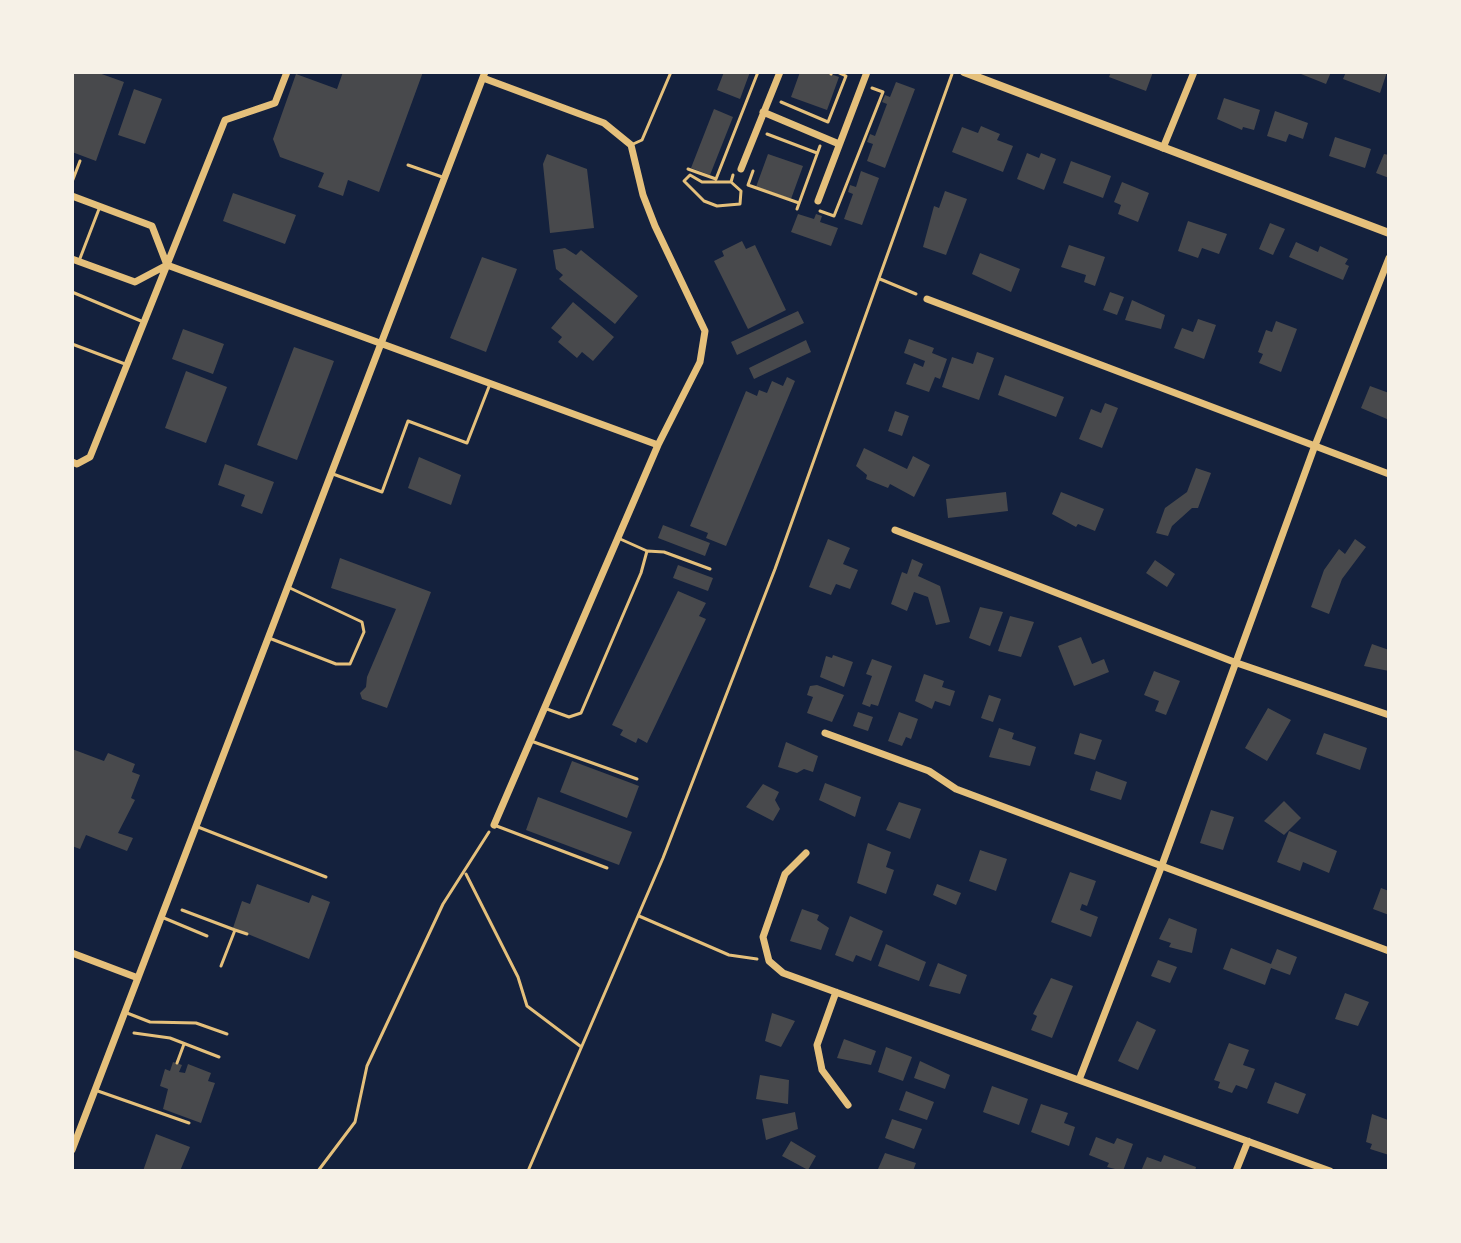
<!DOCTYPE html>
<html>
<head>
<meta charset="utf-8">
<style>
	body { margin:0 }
	#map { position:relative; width:1461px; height:1243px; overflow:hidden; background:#14213d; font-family:Mulish,sans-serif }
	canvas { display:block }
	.frame { position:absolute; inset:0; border:74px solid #f6f1e7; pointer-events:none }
</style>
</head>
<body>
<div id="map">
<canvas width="1461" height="1243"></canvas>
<div class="frame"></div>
</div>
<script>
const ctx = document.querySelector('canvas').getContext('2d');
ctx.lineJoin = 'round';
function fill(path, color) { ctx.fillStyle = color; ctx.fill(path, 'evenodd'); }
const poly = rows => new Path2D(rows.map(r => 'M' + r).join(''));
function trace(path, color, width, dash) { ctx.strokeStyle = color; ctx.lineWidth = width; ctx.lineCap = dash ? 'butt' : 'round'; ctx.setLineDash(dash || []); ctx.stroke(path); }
fill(poly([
	[72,72,96,72,124,82,96,161,72,152],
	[343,72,423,72,379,192,348,180,343,196,318,187,324,173,280,157,273,139,296,74,337,89],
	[724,72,750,72,740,99,717,90],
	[800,72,825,72,839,77,827,110,791,97],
	[1111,72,1153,72,1146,91,1109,77],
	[1296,72,1331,72,1326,84],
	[1346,72,1387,72,1380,93,1343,79],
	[896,82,915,89,885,168,867,161,873,144,867,142,870,134,875,136,887,104,882,102,885,95,890,97],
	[134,89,162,99,145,144,118,135],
	[1224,98,1260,110,1254,130,1243,127,1242,130,1217,119],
	[714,109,733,117,710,175,691,168],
	[1275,111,1308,123,1303,139,1289,134,1286,142,1267,136],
	[981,126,1000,134,997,140,1013,146,1003,172,952,152,962,127,978,133],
	[1335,137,1371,149,1365,168,1329,156],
	[1027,153,1039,158,1041,153,1056,159,1044,190,1017,179],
	[547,154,587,169,594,228,550,233,543,164],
	[768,154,803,166,791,199,756,187],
	[1384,154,1389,155,1389,178,1376,173],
	[1071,161,1111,176,1103,198,1063,183],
	[861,171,879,178,862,225,844,219,853,194,848,192,850,185,856,187],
	[1122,182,1149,193,1138,222,1118,214,1121,205,1114,202],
	[945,191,967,199,946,255,923,247,934,206,939,208],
	[233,193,296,215,285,244,223,221],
	[798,214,814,219,816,214,822,216,820,222,838,228,831,246,791,232],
	[1188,221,1227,234,1219,254,1202,248,1198,258,1178,251],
	[1270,223,1285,229,1273,255,1259,249],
	[742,241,746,249,755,245,786,310,748,329,714,261,724,256,722,251],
	[1296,242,1318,252,1320,246,1348,259,1345,264,1349,266,1343,280,1289,257],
	[1069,245,1105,257,1095,286,1084,282,1086,275,1061,267],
	[565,248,576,255,581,250,638,296,615,324,559,279,563,275,556,269,553,250],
	[980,253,1020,269,1011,292,972,274],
	[482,257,517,269,486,352,450,338],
	[1110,292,1124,297,1117,315,1103,310],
	[1132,300,1165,315,1161,329,1125,320],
	[573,302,614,337,593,361,582,352,577,358,558,342,562,337,551,328],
	[798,311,804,323,737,355,731,342],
	[1198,319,1216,325,1204,359,1174,348,1182,328,1193,332],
	[1276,321,1297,329,1281,372,1259,363,1263,354,1258,352,1266,330,1272,332],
	[183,329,224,344,213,374,172,359],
	[909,339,934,348,932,353,947,359,940,379,935,377,929,392,906,384,914,363,923,367,925,361,904,353],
	[806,340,811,352,754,379,749,368],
	[294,347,334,361,297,460,257,445],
	[977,352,994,358,979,400,942,387,952,357,973,364],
	[186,371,227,387,206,443,165,428],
	[1005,375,1064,397,1056,417,998,395],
	[787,377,795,381,726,546,706,538,708,533,690,526,746,391,757,396,759,390,767,393,772,381,783,386],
	[1370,386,1389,393,1387,419,1361,408],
	[1105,403,1118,408,1102,448,1079,439,1091,409,1101,413],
	[895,411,909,416,902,436,888,431],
	[864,448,907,469,913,456,930,465,914,497,890,484,888,488,866,479,867,475,856,466],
	[419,457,461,475,451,505,408,488],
	[225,464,274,482,262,514,241,506,245,495,218,485],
	[1196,468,1211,473,1198,508,1192,508,1172,526,1168,536,1156,533,1165,508,1187,492],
	[1006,492,1008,511,948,518,946,499],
	[1061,492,1104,509,1095,531,1078,524,1076,527,1052,514],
	[663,525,710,543,705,556,658,538],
	[828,539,850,548,843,564,858,570,850,589,836,584,831,595,809,587],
	[1355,539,1366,547,1342,579,1329,614,1311,607,1324,570,1339,549,1345,554],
	[340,558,431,592,387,708,362,699,360,693,366,687,367,677,396,609,331,588],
	[912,559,923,564,918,576,940,586,950,622,936,625,928,597,914,592,907,611,891,604,902,572,907,574],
	[1155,560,1175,574,1167,587,1146,573],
	[678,565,713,578,708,591,673,578],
	[678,591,706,603,699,616,706,619,647,743,638,738,636,743,620,735,623,730,612,725],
	[980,607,1003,612,990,646,969,638],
	[1010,616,1034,622,1021,657,998,651],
	[1081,637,1092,664,1104,659,1109,672,1074,686,1058,646],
	[1372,644,1389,650,1389,671,1364,666],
	[833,655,853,662,844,687,820,677,826,656,832,658],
	[872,659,892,666,878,706,871,704,870,707,862,704,872,676,866,674],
	[1154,671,1180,681,1166,715,1155,711,1159,701,1144,695],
	[924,674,944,681,942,687,955,691,950,706,935,701,932,709,915,701],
	[817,685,844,695,832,722,807,713,813,697,807,695,810,686],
	[989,695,1001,699,993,722,981,718],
	[1268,708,1291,720,1267,761,1245,748],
	[858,712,873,717,868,731,853,726],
	[899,712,918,719,911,739,906,737,902,746,888,741],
	[999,728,1014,733,1012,739,1036,747,1030,766,989,757],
	[1080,733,1102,740,1095,760,1074,754],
	[1324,733,1367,748,1360,770,1316,754],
	[786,742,818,756,813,772,804,769,797,773,778,767],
	[72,749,104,761,108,753,135,764,132,772,140,775,131,798,135,800,118,833,133,838,127,851,86,835,80,849,72,846],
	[572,761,639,786,627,818,560,792],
	[1096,771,1127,782,1121,800,1090,790],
	[825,783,861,797,855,817,819,800],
	[763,784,779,792,775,800,780,809,773,821,746,807],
	[538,797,632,832,619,865,526,830],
	[1284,801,1301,818,1284,835,1264,821],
	[899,802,921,809,910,839,886,830],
	[1211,810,1234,817,1223,850,1200,843],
	[1289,831,1337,851,1329,873,1303,862,1300,871,1277,862],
	[868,843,891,852,886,867,894,870,886,894,857,883],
	[980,850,1007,859,996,891,969,881],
	[1070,872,1096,881,1087,906,1082,904,1080,910,1098,917,1091,937,1051,922],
	[257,884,309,903,312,895,330,902,309,959,233,928,242,901,250,904],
	[937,884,961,893,956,905,933,895],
	[1381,888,1389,891,1389,915,1373,909],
	[802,909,819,915,817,920,829,928,821,950,790,941],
	[850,916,883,931,871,961,856,955,853,962,835,955],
	[1169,918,1197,929,1192,953,1169,947,1171,943,1159,939],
	[886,944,926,962,919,981,878,966],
	[1231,948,1271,964,1277,949,1297,957,1290,975,1271,968,1265,985,1223,969],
	[1158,960,1177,967,1170,983,1151,976],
	[938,963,967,975,960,994,929,986],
	[1051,978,1073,986,1052,1038,1031,1030,1037,1016,1033,1014],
	[1345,993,1369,1002,1358,1026,1335,1019],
	[772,1013,795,1021,781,1047,765,1041],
	[1137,1021,1156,1030,1138,1070,1118,1061],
	[844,1039,876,1051,871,1065,837,1058],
	[1229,1043,1249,1050,1243,1065,1255,1069,1247,1089,1236,1085,1232,1093,1218,1088,1220,1082,1214,1080],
	[886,1047,912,1057,903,1081,878,1072],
	[920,1061,950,1075,945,1089,914,1078],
	[173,1062,182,1065,179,1072,185,1073,188,1064,211,1073,208,1081,215,1083,201,1123,163,1109,168,1089,160,1086,165,1069,170,1071],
	[760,1075,789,1080,788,1104,756,1099],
	[1275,1082,1306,1094,1298,1114,1267,1103],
	[992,1086,1028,1099,1019,1125,983,1112],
	[906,1091,934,1102,927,1120,899,1110],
	[1041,1104,1068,1113,1064,1123,1075,1127,1069,1146,1031,1132],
	[795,1112,798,1129,766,1140,762,1119],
	[1372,1114,1388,1120,1389,1155,1370,1149,1372,1144,1366,1142],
	[892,1119,922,1129,914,1149,885,1138],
	[156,1134,190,1147,180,1171,143,1171],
	[1096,1137,1114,1144,1117,1138,1133,1144,1123,1171,1107,1167,1109,1163,1089,1155],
	[791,1141,816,1156,808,1170,782,1156],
	[885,1153,916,1163,913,1171,878,1169],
	[1164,1155,1196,1167,1195,1171,1141,1171,1147,1157,1161,1162]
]), '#48494c');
trace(poly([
	[831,74,832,72],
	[781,102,828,122,846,76,837,72],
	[767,134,817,153],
	[688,169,716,179,758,72],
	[753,171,748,185,799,203],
	[731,182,741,191,740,204,717,206,704,201,684,181,690,175,702,182,731,182,733,175],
	[797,209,820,146],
	[820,211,834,216,883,92,872,88],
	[880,279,916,294],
	[466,874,518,977,527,1006,580,1046],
	[182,910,235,930,221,966],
	[639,916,729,955,757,959],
	[235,930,247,934],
	[134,1033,170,1038,219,1057],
	[177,1063,184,1044],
	[318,1171,355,1122,367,1066,443,904,489,832],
	[528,1171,663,858,775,569,952,74]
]), '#e5c07b', 3);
trace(poly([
	[631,145,642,140,671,72],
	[408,165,445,178],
	[72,182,80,161],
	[79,261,99,209],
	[72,292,141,321],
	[72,344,125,364],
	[333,474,382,492,408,421,467,443,490,384],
	[647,551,664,552,710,569],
	[269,638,336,664,350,664,364,632,362,622,290,588],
	[547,709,569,717,581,713,641,573,647,551,618,538],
	[531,741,637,779],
	[494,825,607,868],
	[198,827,326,877],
	[164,918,207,936],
	[127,1013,150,1022,196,1023,227,1034],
	[95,1090,189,1123]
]), '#e5c07b', 3);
trace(poly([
	[483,78,604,123,631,145,643,195,655,226,705,331,700,362,658,445,494,825],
	[763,112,839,144],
	[1163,148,1194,72],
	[741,169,780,72],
	[72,196,152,226,167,265],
	[818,201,867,72],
	[72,259,135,282,167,265,658,445],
	[927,299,1389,474],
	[72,462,77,464,90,457,225,120,275,103,287,72],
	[895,530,1234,662,1389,715],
	[825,733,929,771,956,789,1389,951],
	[806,853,785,874,763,937,769,961,783,973,1330,1171],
	[72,953,138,978],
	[836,992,817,1045,822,1070,848,1105],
	[1079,1080,1162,865,1314,448,1389,258],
	[72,1150,485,72],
	[1236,1171,1248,1141]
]), '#e5c07b', 7);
trace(poly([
	[964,72,1389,233]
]), '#e5c07b', 8);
</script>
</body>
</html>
